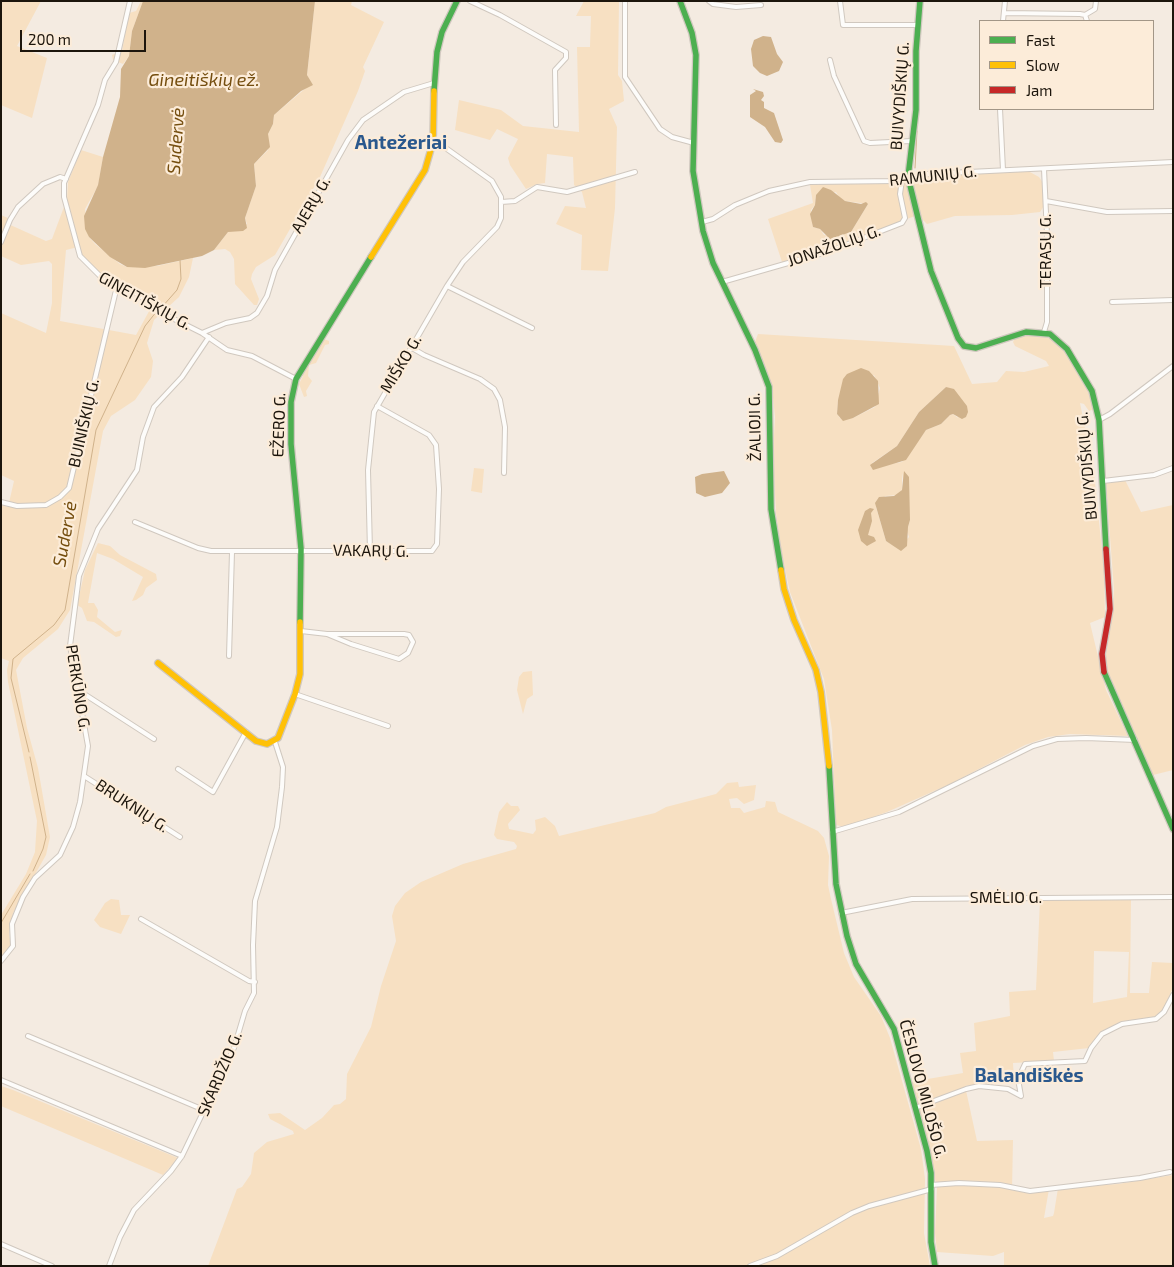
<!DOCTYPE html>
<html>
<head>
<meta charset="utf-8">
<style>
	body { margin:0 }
	#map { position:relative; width:1174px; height:1267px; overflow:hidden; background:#f4ebe1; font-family:"Exo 2",sans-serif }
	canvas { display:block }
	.frame { position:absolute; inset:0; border:2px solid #1c150c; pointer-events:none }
	.legend { position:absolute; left:979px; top:20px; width:175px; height:90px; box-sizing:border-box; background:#fcecd9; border:1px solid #a29687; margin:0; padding:6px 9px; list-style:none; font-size:15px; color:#1c150c }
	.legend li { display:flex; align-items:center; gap:10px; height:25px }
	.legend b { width:25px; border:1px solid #a29687 }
	.scale { position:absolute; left:20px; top:30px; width:126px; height:22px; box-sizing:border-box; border:2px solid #1c150c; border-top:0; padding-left:6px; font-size:15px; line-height:18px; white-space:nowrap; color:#1c150c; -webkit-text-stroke:4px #fcecd9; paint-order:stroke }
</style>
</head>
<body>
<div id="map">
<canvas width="1174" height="1267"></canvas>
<div class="frame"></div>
<ul class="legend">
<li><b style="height:6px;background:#4caf50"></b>Fast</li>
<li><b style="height:6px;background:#ffc107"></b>Slow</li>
<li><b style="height:6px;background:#c62828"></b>Jam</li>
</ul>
<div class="scale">200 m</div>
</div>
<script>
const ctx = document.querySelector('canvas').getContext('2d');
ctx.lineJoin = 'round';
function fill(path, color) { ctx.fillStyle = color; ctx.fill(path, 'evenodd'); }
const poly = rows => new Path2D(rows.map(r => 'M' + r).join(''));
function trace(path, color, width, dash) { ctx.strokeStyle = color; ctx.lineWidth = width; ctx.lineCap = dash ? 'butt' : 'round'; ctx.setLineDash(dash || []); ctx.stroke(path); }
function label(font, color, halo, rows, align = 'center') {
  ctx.font = font + ' "Exo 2",sans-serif'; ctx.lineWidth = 4.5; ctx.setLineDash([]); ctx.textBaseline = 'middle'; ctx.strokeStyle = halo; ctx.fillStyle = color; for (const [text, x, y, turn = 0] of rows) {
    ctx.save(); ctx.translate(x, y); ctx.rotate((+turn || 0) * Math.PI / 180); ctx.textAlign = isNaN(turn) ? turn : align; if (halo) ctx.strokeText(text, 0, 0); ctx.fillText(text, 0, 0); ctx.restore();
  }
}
fill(poly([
	[1,1,41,1,17,46,47,58,32,118,1,105],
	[141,1,143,1,132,31,129,56,123,64,113,60,112,55,122,51,129,13,136,11],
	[315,1,352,1,351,5,384,22,363,67,365,71,358,91,320,177,275,255,256,267,252,274,251,279,259,299,257,305,254,305,235,284,234,259,230,252,225,249,214,250,228,232,247,224,245,218,256,186,254,164,268,150,268,134,273,124,274,115,306,88,309,80,307,75],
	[584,1,619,1,618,75,622,81,624,101,609,109,617,127,615,208,608,271,581,270,582,235,556,224,565,206,586,208,582,192,574,185,573,157,547,154,545,183,537,184,526,189,510,165,508,158,518,139,497,129,490,140,455,130,459,100,501,110,523,126,579,132,577,47,590,47,591,16,576,16],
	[81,150,103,157,98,186,85,209,89,237,95,244,120,264,127,267,157,266,193,258,189,277,179,297,154,320,147,343,153,361,151,377,135,400,111,416,103,431,70,610,58,629,23,658,16,670,27,728,38,768,50,837,46,855,13,913,9,933,11,947,1,959,1,915,26,874,35,852,37,821,8,682,7,670,9,661,1,658,1,505,8,507,14,481,1,475,1,313,46,333,52,303,52,264,49,261,21,265,1,256,1,215,8,218,6,223,46,241,52,239,67,199,68,182],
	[78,247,82,257,100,275,153,304,136,335,60,321,66,250],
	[1028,171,1039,177,1043,183,1044,206,1040,212,1012,215,955,216,927,224,920,217,911,180,915,177],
	[834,183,907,183,915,216,829,248,782,262,768,219,813,203,810,185],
	[836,192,840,199,845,201,868,204,851,232,836,237,824,235,820,229,813,227,811,210,815,205,816,195],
	[758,334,954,346,972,384,997,382,1006,371,1024,372,1049,366,1046,361,1015,346,1013,342,1016,336,1038,334,1056,341,1061,346,1083,378,1094,409,1089,411,1084,404,1080,403,1094,473,1104,570,1105,617,1090,623,1106,690,1128,736,1070,734,1048,737,1025,745,950,784,887,812,845,827,836,825,832,730,824,679,790,592,782,554,776,513,773,454,775,417,772,388,755,342],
	[874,375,880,388,875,407,853,418,840,418,837,414,838,400],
	[946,387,958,418,953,414,950,415,941,424,926,430,902,462,885,465,872,463,897,446,919,412],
	[902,473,910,520,907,531,909,537,899,548,886,541,876,507,885,496,898,495,902,490],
	[324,339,329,341,329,344,325,345,316,363,309,365,308,376,312,381,306,391,307,396,304,397,299,384,303,376,300,375],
	[474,468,484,469,482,493,471,491],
	[1125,480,1141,512,1173,505,1173,770,1153,775,1108,672,1105,660,1113,613,1114,590,1106,482],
	[98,543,110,546,120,555,156,574,157,580,146,588,143,595,136,600,132,601,143,577,113,559,97,553,88,603,94,603,98,610,97,617,115,632,122,630,120,636,116,637,94,622,87,621,82,608,77,605,85,570],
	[532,671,533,695,527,699,523,714,517,690,519,677,523,672],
	[738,782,739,787,756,785,754,800,744,804,737,798,729,799,731,808,740,808,744,813,765,807,766,801,775,802,778,812,818,831,824,838,829,856,828,885,831,899,844,953,854,977,881,1016,890,1038,921,1149,925,1179,924,1233,930,1266,208,1266,237,1189,242,1187,251,1174,254,1153,267,1142,294,1134,293,1131,270,1119,268,1114,280,1113,305,1130,322,1118,334,1105,340,1104,346,1099,347,1074,371,1027,381,986,396,941,392,916,395,906,405,893,421,882,463,864,516,849,517,846,514,842,497,839,494,835,499,812,507,802,511,806,518,806,520,810,508,824,509,829,533,834,536,830,535,820,545,817,555,826,559,836,655,813,666,807,716,794,727,783],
	[111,899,119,900,121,915,130,915,121,934,100,927,94,920,105,903],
	[1040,900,1131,900,1130,993,1149,993,1152,962,1173,963,1173,988,1162,1012,1157,1016,1115,1025,1099,1034,1089,1048,1053,1052,1054,1061,1013,1063,1014,1080,965,1086,977,1141,1013,1140,1012,1190,1028,1193,1049,1189,1044,1218,1053,1216,1054,1213,1058,1188,1118,1184,1173,1175,1173,1266,1004,1266,1004,1252,993,1256,937,1252,935,1233,937,1187,910,1082,963,1073,960,1053,976,1051,974,1023,1010,1016,1009,992,1036,990],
	[1094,951,1129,952,1127,997,1093,1003],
	[1,1086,13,1090,178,1158,163,1175,1,1106]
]), '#f7e0c2');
fill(poly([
	[143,1,315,1,307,75,313,85,301,91,274,115,273,124,268,134,270,147,254,164,256,186,245,218,247,228,243,231,228,232,214,250,202,256,145,268,127,267,110,257,89,237,85,229,84,216,98,185,103,157,120,97,121,69,129,56,132,31],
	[763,36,771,37,777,54,783,62,779,71,767,76,760,73,753,66,751,49,754,40],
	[753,89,763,92,764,96,761,100,764,102,764,108,774,113,783,140,781,143,775,142,765,127,750,117,750,95,756,91],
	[823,187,831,190,845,201,861,204,866,202,868,204,851,232,830,239,820,229,813,227,810,214,815,205,816,195],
	[861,368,869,371,878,381,879,404,853,418,843,421,837,414,838,400,843,379,847,374],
	[946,387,954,389,967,406,968,412,966,417,962,419,953,414,950,415,941,424,926,430,906,460,873,470,870,465,897,446,919,412],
	[724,471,730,483,722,493,705,497,696,493,695,477,702,474],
	[904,471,909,477,910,520,908,527,907,546,901,551,886,541,875,503,879,497,894,496,902,490],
	[870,508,874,509,871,513,872,521,868,535,874,537,876,541,867,546,861,541,858,530,865,511]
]), '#d0b28b');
trace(poly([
	[915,168,917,131],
	[162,307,177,290,181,279,180,260],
	[29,752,11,678,13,659,54,625,65,610,96,430,145,326,157,311],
	[30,757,46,837,43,849,33,871],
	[1,923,30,874]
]), '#d0b28b', 1);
const street = poly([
	[130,1,116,62,105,80,98,105,64,183,64,197,80,256,102,278,137,294,170,317,202,333,227,350,252,356,296,379],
	[470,1,500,15,566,52,566,58,555,70,556,125],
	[625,1,625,77,660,129,672,137,694,143],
	[709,1,713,4,736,7,761,5],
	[840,1,843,25,918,25],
	[1004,13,1080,14,1085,15,1087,21],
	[1085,15,1095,9,1096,1],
	[1003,21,1005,1],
	[830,60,834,76,864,141,870,143,911,141],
	[1000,109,1003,170],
	[1044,169,1047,235,1047,322,1044,332],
	[1046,201,1107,212,1173,211],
	[501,202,515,201,537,187,567,192,635,172],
	[702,222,713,219,735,205,769,191,810,182,896,181,928,174,1173,162],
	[1,242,10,220,18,207,43,184,60,177,66,179],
	[722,282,830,251,902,223,905,218,900,194,902,180],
	[447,286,532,328],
	[1112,302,1173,300],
	[202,333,226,323,250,318,257,313,267,296,275,270,348,140,363,120,404,92,434,83],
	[412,348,424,355,480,379,494,389,500,400,505,427,504,473],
	[1099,420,1110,414,1173,366],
	[1103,481,1154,475,1173,468],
	[1,502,17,506,46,505,60,497,69,488,117,286],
	[135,522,198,548,211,551,432,551,437,544,439,489,436,445,429,435,377,406],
	[370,551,368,470,374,412,447,286,463,262,497,227,501,218,501,197,492,181,440,144,433,142],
	[301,631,327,634,351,644,399,659,408,653,413,642,409,635,404,634,327,634],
	[229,656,232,552],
	[78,690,154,739],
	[295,694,388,726],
	[178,769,213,792,246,732],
	[84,776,180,837],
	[832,832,899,812,1033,746,1057,739,1086,738,1135,740],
	[841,913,912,899,1173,897],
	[141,919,249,981,255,982],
	[1,961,13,946,12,924,23,897,35,878,60,855,73,827,80,802,88,746,70,646,79,576,98,529,137,470,143,437,154,407,182,377,209,337],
	[28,1036,204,1110],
	[1,1080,182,1156],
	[915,1108,966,1089,979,1086,1008,1089,1021,1096,1018,1079,1025,1064,1085,1061,1091,1048,1102,1034,1122,1024,1156,1019,1164,1012,1173,995],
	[931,1185,959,1183,1000,1185,1030,1191,1140,1178,1170,1172],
	[1,1244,52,1266],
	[109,1266,120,1237,134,1210,171,1171,182,1156,234,1048,245,1011,254,993,253,945,255,901,277,827,282,787,283,767,275,742],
	[750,1266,777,1256,852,1213,869,1206,932,1189]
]);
const fast = poly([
	[680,1,692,33,696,55,693,171,703,231,713,263,755,350,769,387,771,509,781,570],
	[920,1,916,51,916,110,908,177,931,271,958,338,964,346,976,348,1026,332,1050,334,1067,349,1092,391,1099,420,1106,549],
	[434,91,437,52,442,32,457,1],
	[300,622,301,549,291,444,291,402,296,379,371,257],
	[1104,672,1173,829],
	[829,766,836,884,847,936,856,964,894,1029,927,1151,931,1173,931,1242,935,1266]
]);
const slow = poly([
	[371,257,425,170,433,142,434,91],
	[781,570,784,589,794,620,816,670,821,692,829,766],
	[158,663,256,741,267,744,278,738,295,694,300,674,300,622]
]);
const jam = poly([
	[1104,672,1102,654,1110,609,1106,549]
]);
trace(street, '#d0c8bf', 6);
trace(fast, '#d0c8bf', 8);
trace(slow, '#d0c8bf', 8);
trace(jam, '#d0c8bf', 8);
trace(street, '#fdfcfa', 4);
trace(fast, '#4caf50', 5.5);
trace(slow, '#ffc107', 5.5);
trace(jam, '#c62828', 5.5);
label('16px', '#1c150c', '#fcecd9', [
	["BUIVYDIŠKIŲ G.",900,96,-86],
	["RAMUNIŲ G.",933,176,-6],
	["AJERŲ G.",311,205,-60],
	["JONAŽOLIŲ G.",834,246,-19],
	["TERASŲ G.",1046,251,-90],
	["GINEITIŠKIŲ G.",145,301,29],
	["MIŠKO G.",401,364,-59],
	["BUINIŠKIŲ G.",84,423,-77],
	["EŽERO G.",279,425,-88],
	["ŽALIOJI G.",755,427,-91],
	["BUIVYDIŠKIŲ G.",1087,466,-95],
	["VAKARŲ G.",371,551,1],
	["PERKŪNO G.",78,688,81],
	["BRUKNIŲ G.",132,806,33],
	["SMĖLIO G.",1006,898],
	["SKARDŽIO G.",220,1074,-67],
	["ČESLOVO MILOŠO G.",923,1089,75]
]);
label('italic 18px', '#754e0f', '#fcecd9', [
	["Gineitiškių ež.",204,80],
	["Sudervė",176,141,-86],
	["Sudervė",65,534,-80]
]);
label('bold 19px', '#2a588d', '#fcecd9', [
	["Antežeriai",401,143],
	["Balandiškės",1029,1076]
]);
</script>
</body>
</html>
